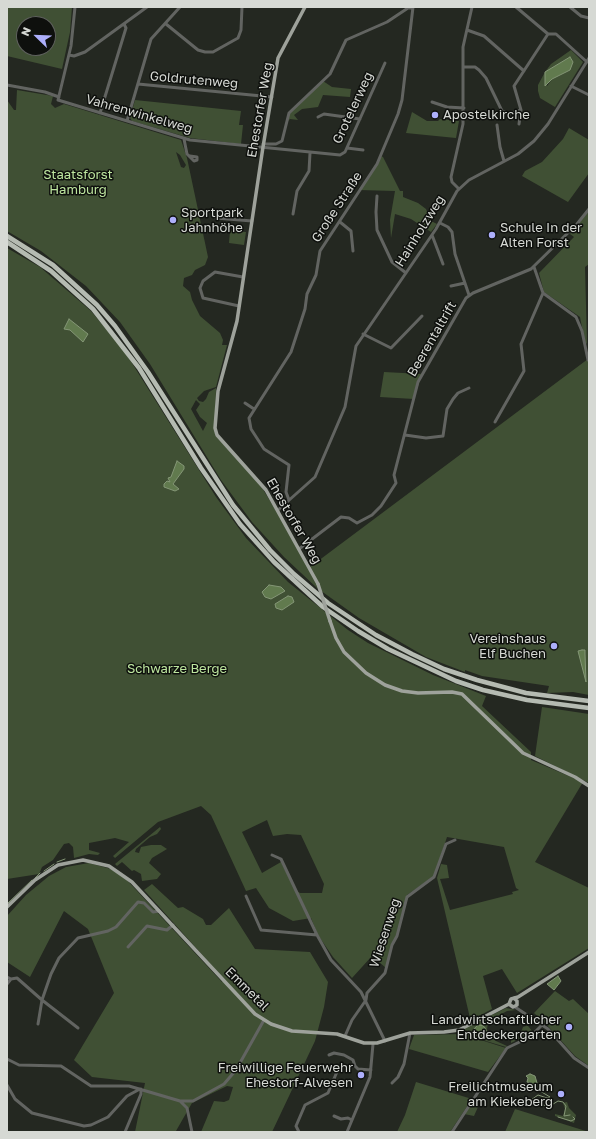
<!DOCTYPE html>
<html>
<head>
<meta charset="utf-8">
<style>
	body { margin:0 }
	#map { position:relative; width:596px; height:1139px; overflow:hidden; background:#242821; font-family:"Golos Text",sans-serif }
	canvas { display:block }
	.frame { position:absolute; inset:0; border:8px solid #d6d9d4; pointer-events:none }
	.north { position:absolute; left:16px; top:16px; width:40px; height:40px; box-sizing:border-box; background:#0e100d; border:1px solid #5e605d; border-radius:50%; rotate:293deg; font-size:11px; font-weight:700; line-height:16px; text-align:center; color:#d6d9d4 }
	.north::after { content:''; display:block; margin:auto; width:14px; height:18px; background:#adaffb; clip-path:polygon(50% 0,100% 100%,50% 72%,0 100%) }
</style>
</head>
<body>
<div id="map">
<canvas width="596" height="1139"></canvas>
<div class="frame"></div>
<div class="north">N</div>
</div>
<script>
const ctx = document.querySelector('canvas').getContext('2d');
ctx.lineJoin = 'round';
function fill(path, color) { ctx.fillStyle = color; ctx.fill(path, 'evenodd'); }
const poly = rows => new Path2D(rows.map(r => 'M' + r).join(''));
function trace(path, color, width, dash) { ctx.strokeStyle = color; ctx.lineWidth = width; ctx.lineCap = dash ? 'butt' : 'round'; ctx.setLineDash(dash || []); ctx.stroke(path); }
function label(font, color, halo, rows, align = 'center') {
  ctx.font = font + ' "Golos Text",sans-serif'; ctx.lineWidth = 3; ctx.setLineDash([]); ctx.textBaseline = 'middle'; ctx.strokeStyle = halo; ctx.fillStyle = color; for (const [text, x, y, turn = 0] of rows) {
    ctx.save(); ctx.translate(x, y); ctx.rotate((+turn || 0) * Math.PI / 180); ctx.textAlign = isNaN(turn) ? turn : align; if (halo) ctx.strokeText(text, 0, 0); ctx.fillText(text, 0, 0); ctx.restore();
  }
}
fill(poly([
	[7,7,72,7,70,32,62,69,7,56],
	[24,24,48,24,48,48,24,48],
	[571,50,583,62,555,107,540,98,538,91,538,85,545,72,551,64],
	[569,58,570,70,552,79,547,86,546,72,562,64],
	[323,81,332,87,351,89,350,97,323,95,318,107,302,109,294,115,298,120,290,119,288,121,289,113],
	[17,90,53,96,51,104,55,108,64,104,181,140,187,158,208,257,205,265,195,270,192,275,184,278,183,286,190,292,192,300,200,316,220,333,223,340,222,345,227,345,216,387,204,391,197,398,199,401,203,402,206,399,209,392,216,388,215,435,261,486,310,567,588,359,589,695,573,692,547,693,549,686,482,676,465,670,465,672,426,657,359,618,317,588,284,557,252,522,221,480,150,364,120,322,86,286,41,251,7,231,7,100,14,110,16,110],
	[176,152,180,155,186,165,184,168,181,167],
	[196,400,200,404,196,410,200,417,207,423,203,431,191,409],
	[135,100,241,111,239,125,243,125,241,144,190,138,132,121,130,118],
	[412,112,427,121,438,121,440,119,459,121,456,138,406,133],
	[569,128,589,140,589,173,568,202,522,176,525,171,542,162,563,139],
	[381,156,383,157,400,191,403,191,403,197,418,203,426,209,431,221,437,224,431,232,411,219,395,214,391,238,390,220,395,191,359,190],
	[589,211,589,264,585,267,587,344,585,342,580,317,544,292,539,273,574,237,570,234],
	[230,231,246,232,244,245,229,243],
	[7,248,40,267,91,311,125,352,216,497,246,538,288,582,348,630,368,643,433,675,486,696,482,706,531,752,531,760,583,782,535,862,589,888,589,948,517,993,502,969,483,976,492,1009,462,1025,460,1023,470,1018,437,878,441,864,447,865,449,878,440,879,450,910,513,894,512,892,519,890,516,888,504,847,447,837,434,876,407,895,397,935,392,944,386,968,372,956,352,978,333,957,318,935,311,918,293,921,269,908,256,888,246,891,211,815,201,806,158,822,115,858,113,856,129,842,115,838,89,843,89,850,100,853,98,855,89,854,74,858,73,847,69,843,64,844,53,860,42,867,39,874,7,879],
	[267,820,273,836,287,834,301,835,324,884,322,893,300,893,295,890,281,862,262,873,242,832],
	[384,372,422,374,414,399,380,397],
	[542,707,589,714,589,783,535,756],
	[160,827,161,829,157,834,150,837,136,849,135,852,139,853,141,847,151,845,161,845,167,849,152,858,149,863,161,874,157,879,142,881,141,874,134,870,132,871,122,862,117,866,115,864],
	[89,863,111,869,125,878,222,982,224,979,144,890,152,884,178,908,183,907,203,919,206,925,211,925,229,908,255,949,310,952,328,982,324,1007,315,1041,272,1132,201,1132,214,1101,224,1102,229,1100,233,1087,227,1086,192,1103,176,1131,177,1132,135,1132,145,1083,92,1077,74,1060,114,993,88,929,64,911,30,977,7,962,7,916,26,895,49,876,66,867],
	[555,991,569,1001,573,999,589,1014,589,1066,575,1056,546,1024,534,1013],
	[506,1008,516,1010,507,1011,488,1021,487,1030,496,1041,507,1046,506,1047,459,1033,459,1031],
	[526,1026,528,1026,533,1032,511,1043,511,1039,520,1035,523,1027],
	[462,1034,506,1048,488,1072,409,1049,414,1035],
	[416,1082,472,1099,450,1132,397,1132,405,1115],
	[567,1102,569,1108,576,1115,574,1123,555,1116,555,1114,563,1116,565,1109,563,1103],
	[471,1103,478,1107,474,1116,464,1114],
	[515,1109,589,1132,505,1132]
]), '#405034');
const water = poly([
	[570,57,573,62,570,70,552,79,545,86,545,72,570,57],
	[69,319,88,334,83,342,70,330,64,329,69,319],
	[177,461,184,466,184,469,173,484,179,489,175,491,164,487,164,484,167,481,170,482,168,478,171,477,177,461],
	[269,585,281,587,285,591,271,599,265,597,262,592,269,585],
	[288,596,292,597,294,602,282,610,276,608,275,604,288,596],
	[582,650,585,650,585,654,586,682,578,651,582,650],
	[558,976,561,981,554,990,547,984,558,976],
	'474 1031a6 6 0 1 1 12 0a6 6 0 1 1-12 0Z',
	[530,1074,535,1076,537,1083,534,1084,527,1082,528,1078,526,1076,530,1074]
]);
fill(water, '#617a4e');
trace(water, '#849676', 1);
trace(poly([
	[57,862,65,859],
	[44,871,54,864],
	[35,878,40,873],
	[7,904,32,880],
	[535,1084,535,1088,550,1097,547,1098,538,1095,531,1100,536,1104,550,1106,558,1101,563,1102,566,1106,564,1116,570,1115],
	[558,1117,571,1121,575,1119,573,1117]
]), '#849676', 1);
trace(poly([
	[75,7,71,46,58,100,190,140,340,155,345,152,385,63],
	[516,7,548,34,556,34,587,62],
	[570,7,581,16,589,18],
	[166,24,198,50,205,52,213,52,238,38,241,30,242,7],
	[467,30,484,36,524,71],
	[69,55,74,56,85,52,147,7],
	[463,67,475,67,479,70,486,78,502,111,509,114,521,110],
	[138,84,272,97],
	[7,85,45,92,59,97],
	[571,86,589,95],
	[432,102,447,107,464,108],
	[100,113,126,28,124,24],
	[318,117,324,114,360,119],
	[127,121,151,39,180,7],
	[519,124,521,110,514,86,548,34],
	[497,125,500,147,504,161],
	[184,139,187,154,194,161,197,160,197,157,190,156],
	[263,144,276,144,282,141,289,113,330,74,346,40,387,22,408,8,413,8],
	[347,148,363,150],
	[459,189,452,182,451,177,463,124,463,47,472,7],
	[377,196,376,212,377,230,392,262,406,273],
	[293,214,297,191,309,171,310,153],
	[216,218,252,221],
	[340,222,351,231,353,251],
	[440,223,448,227,452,232,455,254,469,295],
	[432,235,443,264],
	[451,286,465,283],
	[543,293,576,317,582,331,588,360],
	[239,306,203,298,200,288,203,281,215,272,243,277],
	[363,334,391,348,422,316],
	[245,403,254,409],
	[495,422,524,371,521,344,543,293,534,267],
	[405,435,426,438,443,436,447,409,453,399,458,393,469,388],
	[289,500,286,492,289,465,264,449,251,429,249,418,291,352,305,309,307,294,316,275,320,251,377,164,398,114,402,100,413,7],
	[278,510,315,477,345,407,356,346,436,229,457,191,469,180,518,154,534,141,548,124,589,58],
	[299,549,341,517,349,518,357,523,372,515,381,506,396,483,394,475,418,382,466,298,473,293,531,269,577,224,589,209],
	[272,855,281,859,317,935],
	[246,896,261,930,317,935,331,960,361,992,385,1041],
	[128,947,147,926,167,930,173,925],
	[7,977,11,979,17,978,42,1000,78,1028],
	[7,984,11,979],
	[515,1007,548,1029,574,1058,589,1068],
	[38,1024,42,1000,51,974,59,958,78,938,108,931,116,927,138,902,144,903,153,912,159,911],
	[345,1036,352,1020,366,1000,367,993,385,973,392,945,397,936,407,897,434,877,446,844,455,840],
	[329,1055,334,1053,344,1055,353,1060,355,1066,358,1069,371,1070],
	[7,1059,19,1065,61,1066,91,1086,129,1086,180,1101,193,1101,224,1084,236,1070,264,1020],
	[392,1083,398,1077,404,1064,410,1033],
	[7,1085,15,1099,32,1113,84,1126,91,1125,108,1117,127,1096,140,1089],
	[180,1101,187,1108,192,1132],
	[334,1116,341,1119,348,1118,352,1120],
	[125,1132,141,1094,141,1089],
	[299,1132,296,1126,305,1105,328,1093,339,1067],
	[347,1132,370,1077,373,1044],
	[452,1132,507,1048,530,1037,542,1025]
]), '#626461', 3);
trace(poly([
	[305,7,278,58,263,147,237,321,218,391,215,428,217,435,266,490,318,584],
	[330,621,336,638,344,652,366,673,385,685,402,691,418,693,452,692,462,694,523,753,575,777,589,786],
	[7,907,35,880,58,865,83,860,109,866,132,882,255,1014,271,1024,292,1031,337,1034,364,1043,377,1043,410,1033,444,1032,459,1030,509,1004],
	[509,1004,511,999,518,997,589,952],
	[509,1004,513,1007,517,1005,517,1001,514,998]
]), '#9ea29b', 3.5);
trace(poly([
	[7,236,53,265,97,305,115,326,148,372,233,505,270,550,294,574,328,603,376,635,412,654,444,669,477,680,526,693,589,701],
	[7,242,51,271,93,309,139,368,201,468,240,524,274,562,323,607,358,631,388,649,456,681,483,690,527,700,589,708]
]), '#b5bbb2', 4.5);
trace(poly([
	[318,584,330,621]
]), '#9ea29b', 3.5);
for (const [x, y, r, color] of [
	[435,115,4,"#adaffb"],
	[173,220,4,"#adaffb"],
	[492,235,4,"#adaffb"],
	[554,646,4,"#adaffb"],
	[569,1027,4,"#adaffb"],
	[361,1075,4,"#adaffb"],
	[561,1094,4,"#adaffb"]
]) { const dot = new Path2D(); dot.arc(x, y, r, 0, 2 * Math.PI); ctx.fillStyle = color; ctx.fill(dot); trace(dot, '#0e100d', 1.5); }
label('13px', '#d6d9d4', '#0e100d', [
	["Goldrutenweg",194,80,5],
	["Grotelerweg",353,108,-65],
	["Ehestorfer Weg",260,110,-80],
	["Vahrenwinkelweg",139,114,16],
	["Große Straße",337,207,-57],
	["Hainholzweg",420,231,-58],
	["Beerentaltrift",432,339,-60],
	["Ehestorfer Weg",294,521,60],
	["Wiesenweg",385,933,-72],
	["Emmetal",247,989,45]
]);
label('13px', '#d6d9d4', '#0e100d', [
	["Apostelkirche",443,115,"left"],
	["Sportpark",181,213,"left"],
	["Jahnhöhe",181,228,"left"],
	["Schule In der",500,228,"left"],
	["Alten Forst",500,243,"left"],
	["Vereinshaus",546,639],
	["Elf Buchen",546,654],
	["Landwirtschaftlicher",561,1020],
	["Entdeckergarten",561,1035],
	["Freiwillige Feuerwehr",353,1068],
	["Ehestorf-Alvesen",353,1083],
	["Freilichtmuseum",553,1087],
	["am Kiekeberg",553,1102]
], 'right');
label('13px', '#bde59f', '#0e100d', [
	["Staatsforst",78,175],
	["Hamburg",78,190],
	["Schwarze Berge",177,669]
]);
</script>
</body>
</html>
